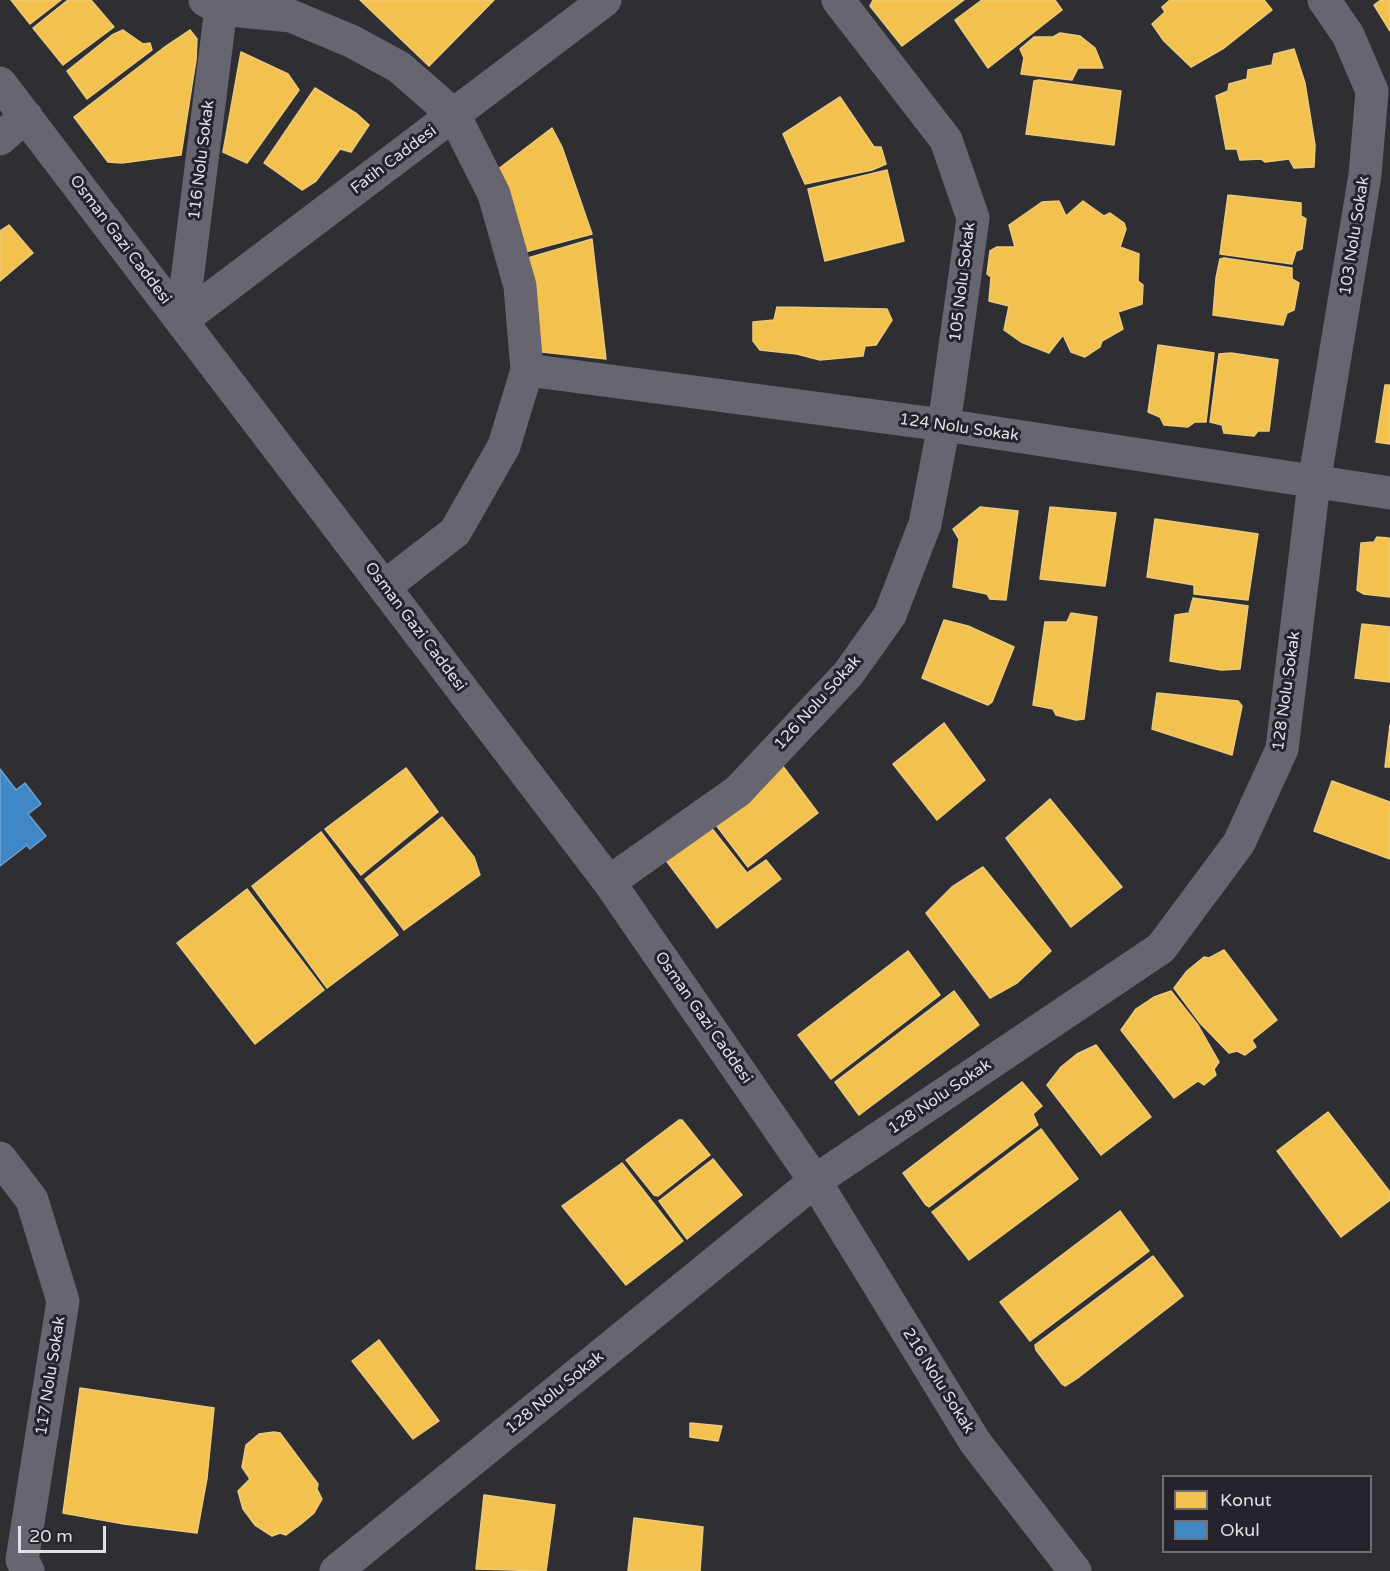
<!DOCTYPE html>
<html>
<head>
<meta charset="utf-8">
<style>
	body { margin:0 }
	#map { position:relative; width:1390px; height:1571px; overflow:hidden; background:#2f2f33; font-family:"Varela Round",sans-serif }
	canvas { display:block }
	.legend { position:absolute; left:1162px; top:1475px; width:210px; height:78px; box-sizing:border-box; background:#24232b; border:2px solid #6f6e75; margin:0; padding:8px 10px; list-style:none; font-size:18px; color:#dfdfe4 }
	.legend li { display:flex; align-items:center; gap:12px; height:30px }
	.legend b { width:30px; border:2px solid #6f6e75 }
	.scale { position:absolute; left:18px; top:1526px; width:88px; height:27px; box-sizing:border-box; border:3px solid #dfdfe4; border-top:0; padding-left:8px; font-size:18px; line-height:21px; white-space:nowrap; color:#dfdfe4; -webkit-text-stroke:4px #24232b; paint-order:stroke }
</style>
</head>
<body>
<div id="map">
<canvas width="1390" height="1571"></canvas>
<ul class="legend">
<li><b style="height:16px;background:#f2c14e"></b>Konut</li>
<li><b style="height:16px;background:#3f88c5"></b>Okul</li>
</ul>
<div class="scale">20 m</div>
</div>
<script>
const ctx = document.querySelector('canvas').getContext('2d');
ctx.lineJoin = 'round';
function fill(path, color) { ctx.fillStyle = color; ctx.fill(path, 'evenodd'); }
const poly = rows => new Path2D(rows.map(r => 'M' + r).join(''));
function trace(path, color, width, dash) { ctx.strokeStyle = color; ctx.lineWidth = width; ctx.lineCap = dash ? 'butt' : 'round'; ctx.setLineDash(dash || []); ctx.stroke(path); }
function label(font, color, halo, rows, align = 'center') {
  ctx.font = font + ' "Varela Round",sans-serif'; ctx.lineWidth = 6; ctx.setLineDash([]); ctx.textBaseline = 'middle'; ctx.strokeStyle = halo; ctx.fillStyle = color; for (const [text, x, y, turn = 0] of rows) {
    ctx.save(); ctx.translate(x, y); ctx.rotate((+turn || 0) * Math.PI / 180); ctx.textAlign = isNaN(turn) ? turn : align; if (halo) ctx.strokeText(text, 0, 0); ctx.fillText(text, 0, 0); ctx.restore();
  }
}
const homes = poly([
	[11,0,61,0,30,24,11,0],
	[68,0,91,0,114,27,63,65,33,28,68,0],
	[360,0,494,0,429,66,360,0],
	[873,0,964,0,902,46,870,6,873,0],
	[982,0,1055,0,1062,10,988,68,955,20,982,0],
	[1170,0,1264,0,1272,10,1224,48,1191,67,1164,41,1152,24,1165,12,1162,7,1170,0],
	[1381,0,1390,0,1390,31,1374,5,1381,0],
	[123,30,143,44,150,43,152,50,87,99,67,71,112,35,123,30],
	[190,30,197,39,196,60,181,155,122,163,108,162,74,117,166,46,190,30],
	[1060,33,1080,36,1095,48,1103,68,1078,68,1072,80,1021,74,1024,58,1020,49,1034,37,1053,37,1060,33],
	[1294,49,1305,83,1315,145,1314,167,1294,168,1289,159,1265,162,1261,159,1240,160,1237,149,1226,149,1216,96,1228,91,1229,84,1247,79,1248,70,1272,65,1274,54,1294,49],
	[241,52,288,74,299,90,247,163,223,152,241,52],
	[1039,80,1121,91,1114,145,1026,134,1034,81,1039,80],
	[315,88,357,114,369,125,351,152,340,149,316,181,302,190,264,163,315,88],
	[840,97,874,147,881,147,886,164,872,170,805,184,783,134,840,97],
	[552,128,562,147,592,234,525,252,493,173,552,128],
	[887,170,904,241,825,261,808,189,887,170],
	[1228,195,1301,203,1301,216,1306,219,1302,249,1296,251,1292,264,1220,254,1228,195],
	[1059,201,1066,216,1083,201,1104,216,1110,213,1124,223,1126,229,1120,247,1139,254,1138,281,1143,285,1142,304,1118,312,1123,329,1102,341,1100,347,1085,357,1071,352,1063,335,1049,353,1021,342,1004,330,1009,306,989,301,991,277,987,274,990,251,997,247,1015,247,1009,225,1042,202,1059,201],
	[9,225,33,253,0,281,0,231,9,225],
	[592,239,606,359,533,351,528,258,592,239],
	[1224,258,1292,268,1292,279,1299,283,1294,310,1287,313,1283,325,1213,315,1216,278,1220,259,1224,258],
	[777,307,887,309,892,320,876,345,865,346,863,356,820,360,797,354,760,350,753,341,753,322,774,320,777,307],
	[1158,345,1214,353,1206,422,1195,422,1188,427,1164,425,1160,417,1148,412,1158,345],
	[1231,353,1278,360,1269,431,1258,431,1254,436,1224,433,1222,425,1210,422,1219,354,1231,353],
	[1385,385,1390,385,1390,444,1376,442,1385,385],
	[980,507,1018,511,1006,600,990,599,987,594,953,587,959,539,953,529,980,507],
	[1050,507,1116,513,1105,586,1040,579,1050,507],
	[1155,519,1258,534,1248,600,1194,594,1194,585,1147,577,1155,519],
	[1377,537,1389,538,1390,540,1390,597,1364,594,1357,590,1361,543,1374,542,1377,537],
	[1193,598,1248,606,1240,669,1221,670,1170,661,1175,615,1189,613,1193,598],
	[1071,613,1097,617,1084,719,1076,720,1056,715,1053,709,1033,705,1045,622,1067,622,1071,613],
	[944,620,968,626,1014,647,992,702,988,705,922,678,944,620],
	[1362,624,1390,627,1390,682,1355,678,1362,624],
	[1157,693,1238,701,1242,706,1232,755,1152,729,1157,693],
	[944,723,985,780,937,820,893,764,944,723],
	[1390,725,1390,767,1385,767,1390,725],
	[782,765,818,813,748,867,710,817,782,765],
	[406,768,438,812,361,875,325,829,406,768],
	[1332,781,1390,802,1390,859,1314,831,1332,781],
	[1050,799,1122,887,1071,927,1006,838,1050,799],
	[442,817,474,857,480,875,404,930,365,879,442,817],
	[706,821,747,873,766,860,781,879,717,928,662,855,706,821],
	[321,832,398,935,327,988,252,886,321,832],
	[983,867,1051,951,1017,983,990,998,926,913,952,887,983,867],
	[247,889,324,990,255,1044,177,943,247,889],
	[1224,950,1277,1020,1252,1040,1256,1047,1245,1055,1237,1051,1229,1053,1200,1023,1174,988,1187,971,1204,957,1209,958,1224,950],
	[908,951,940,995,831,1079,798,1035,908,951],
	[954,991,979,1025,859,1115,835,1082,954,991],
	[1171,991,1198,1025,1219,1062,1214,1069,1216,1075,1204,1085,1198,1081,1174,1098,1121,1030,1136,1009,1154,997,1171,991],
	[1096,1045,1151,1117,1101,1155,1047,1085,1061,1067,1077,1054,1096,1045],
	[1022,1082,1042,1106,1033,1114,1038,1125,929,1207,926,1205,903,1173,1022,1082],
	[1328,1112,1390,1192,1390,1200,1341,1237,1277,1151,1328,1112],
	[679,1120,682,1120,710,1155,658,1196,654,1195,626,1160,679,1120],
	[1041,1129,1078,1179,969,1260,932,1212,1041,1129],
	[713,1159,742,1195,687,1239,659,1201,713,1159],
	[622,1163,683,1241,626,1285,562,1206,622,1163],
	[1120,1211,1149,1251,1030,1341,1000,1302,1120,1211],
	[1153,1256,1183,1296,1079,1377,1065,1386,1062,1384,1036,1350,1035,1345,1153,1256],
	[379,1340,439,1421,413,1439,352,1361,379,1340],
	[80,1388,214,1408,207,1478,197,1533,124,1524,63,1513,80,1388],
	[690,1423,722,1426,718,1441,690,1437,690,1423],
	[274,1432,280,1433,318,1484,317,1489,322,1499,314,1513,301,1524,286,1535,280,1533,272,1536,255,1525,243,1509,238,1491,250,1479,242,1467,246,1445,259,1434,274,1432],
	[484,1495,555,1505,546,1571,476,1569,484,1495],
	[634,1518,703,1527,700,1571,628,1571,634,1518]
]);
fill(homes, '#f2c14e');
trace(homes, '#ecca7b', 1.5);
const schools = poly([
	[0,769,16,790,25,783,41,804,28,814,46,836,30,849,27,845,0,866,0,769]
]);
fill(schools, '#3f88c5');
trace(schools, '#6fa2ce', 1.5);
trace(poly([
	[205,0,221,9,291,16,351,41,399,67,454,115,494,194,520,286,527,370,504,446,455,532,384,587],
	[0,83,609,882,815,1181,975,1442,1075,1571],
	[0,139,26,116],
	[182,320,605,0],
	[182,320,222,0],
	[527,370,944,425,1390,493],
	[609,882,738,791,848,674,890,615,925,524,944,425,973,218,946,140,838,0],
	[0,1158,32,1200,63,1301,22,1560,28,1571],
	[336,1571,815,1181,1161,948,1239,843,1282,749,1314,483,1365,175,1372,91,1348,35,1324,0]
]), '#676670', 33);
label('16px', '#dfdfe4', '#24232b', [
	["116 Nolu Sokak",202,160,-83],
	["Fatih Caddesi",394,160,-37],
	["103 Nolu Sokak",1355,236,-81],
	["Osman Gazi Caddesi",120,240,53],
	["105 Nolu Sokak",963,282,-83],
	["124 Nolu Sokak",959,428,8],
	["Osman Gazi Caddesi",415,627,53],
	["128 Nolu Sokak",1287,691,-82],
	["126 Nolu Sokak",818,703,-48],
	["Osman Gazi Caddesi",703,1018,55],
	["128 Nolu Sokak",940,1097,-34],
	["117 Nolu Sokak",51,1376,-81],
	["216 Nolu Sokak",938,1381,58],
	["128 Nolu Sokak",555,1393,-39]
]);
</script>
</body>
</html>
